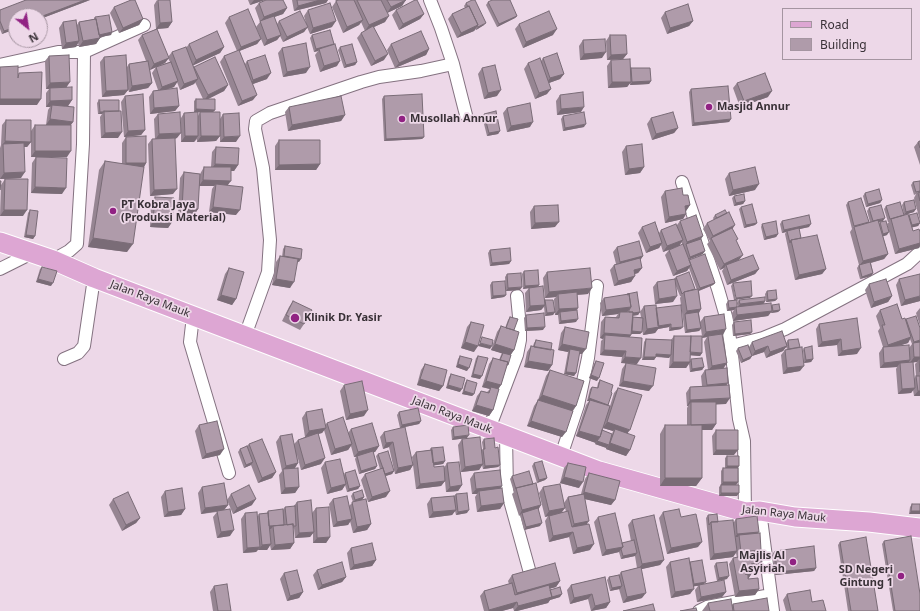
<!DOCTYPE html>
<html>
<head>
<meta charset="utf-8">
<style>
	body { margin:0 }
	#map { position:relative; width:920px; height:611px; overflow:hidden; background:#edd8e8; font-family:"Noto Sans",sans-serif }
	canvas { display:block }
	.legend { position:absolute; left:782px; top:8px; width:130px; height:52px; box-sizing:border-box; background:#edd8e8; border:1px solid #a595a1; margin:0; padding:5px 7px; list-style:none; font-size:12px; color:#393137 }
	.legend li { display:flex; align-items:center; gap:8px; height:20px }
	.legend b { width:20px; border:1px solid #a595a1 }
	.north { position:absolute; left:8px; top:8px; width:40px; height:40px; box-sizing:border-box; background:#edd8e8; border:1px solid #a595a1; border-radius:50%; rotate:150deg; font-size:11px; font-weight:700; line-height:16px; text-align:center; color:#393137 }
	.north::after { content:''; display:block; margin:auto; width:14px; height:18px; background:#912283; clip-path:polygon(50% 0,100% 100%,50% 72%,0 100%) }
</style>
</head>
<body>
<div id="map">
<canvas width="920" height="611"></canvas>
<ul class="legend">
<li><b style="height:5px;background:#dda6d3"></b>Road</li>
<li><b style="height:11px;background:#af9baa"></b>Building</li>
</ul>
<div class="north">N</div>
</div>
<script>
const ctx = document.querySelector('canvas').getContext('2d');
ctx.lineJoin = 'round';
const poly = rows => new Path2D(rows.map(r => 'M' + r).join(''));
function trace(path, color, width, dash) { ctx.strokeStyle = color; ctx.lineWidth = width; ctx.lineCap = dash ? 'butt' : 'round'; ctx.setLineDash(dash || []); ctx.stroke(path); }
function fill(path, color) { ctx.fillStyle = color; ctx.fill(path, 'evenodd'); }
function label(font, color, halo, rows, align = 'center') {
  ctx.font = font + ' "Noto Sans",sans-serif'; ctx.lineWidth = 3.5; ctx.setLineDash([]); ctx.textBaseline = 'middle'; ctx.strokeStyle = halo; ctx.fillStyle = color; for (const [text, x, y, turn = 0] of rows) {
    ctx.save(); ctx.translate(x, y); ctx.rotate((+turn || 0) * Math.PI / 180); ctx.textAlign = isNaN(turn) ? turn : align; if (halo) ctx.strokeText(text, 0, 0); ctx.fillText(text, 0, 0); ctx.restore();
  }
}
const minor = poly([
	[430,0,441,28,453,64,466,115],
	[0,65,58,52,84,52,144,25],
	[682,182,718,289,727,320,731,346,739,419,744,441,745,512],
	[53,260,69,251,77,244,83,144,84,52],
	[0,269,32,253],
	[193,316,190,342,229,473],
	[245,336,268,272,270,240,263,168,255,129,256,121,270,113,361,82,379,77,421,71,453,64],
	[731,346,763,338,785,329,907,264,920,252],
	[64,359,78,353,84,346,94,278],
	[489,429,517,355,520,340,520,327,517,296],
	[506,436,507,490,530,573],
	[561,456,578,405,588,358,597,286],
	[760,511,773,611],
	[699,611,707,607,771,595]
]);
const primary = poly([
	[0,242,53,260,94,278,599,471,745,512,760,511,795,517,869,522,920,528]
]);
trace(minor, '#847280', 14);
trace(primary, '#fff', 21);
trace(minor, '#fff', 12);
trace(primary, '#dda6d3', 19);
fill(poly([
	[90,0,40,19,40,16,2,34,0,29,0,10],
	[157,0,172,22,168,28,157,29,168,57,172,52,186,48,189,44,224,47,220,53,193,65,194,68,194,67,228,85,224,91,208,99,215,110,213,112,220,119,223,114,236,142,220,142,220,136,216,141,197,142,197,139,194,142,181,142,181,118,184,113,198,116,200,112,204,112,194,112,194,101,196,99,203,99,195,82,194,84,180,90,177,82,174,87,166,90,179,106,175,111,150,114,149,97,153,91,158,90,152,73,156,67,150,70,152,83,148,88,129,92,128,89,128,90,124,95,102,97,100,62,104,57,127,67,129,64,146,61,138,40,142,35,156,29,154,5],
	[168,58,170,62,157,66,165,63],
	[248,0,265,0,250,5],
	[292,0,328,0,326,3,294,11],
	[335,0,405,0,402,6,387,13,385,22,374,27,384,60,371,66,357,38,361,33,365,31,361,22,359,25,343,33,332,7,336,1],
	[488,2,517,16,515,18,497,27,486,5],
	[259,3,287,8,283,14,274,17,277,24,279,21,306,23,304,16,308,10,332,27,310,34,307,27,304,32,283,42,280,36,277,40,264,46,256,27,260,22,255,8],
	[466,3,484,25,476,30,476,29,474,31,457,38,448,19,452,14,465,8,464,6],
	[114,7,143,19,139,25,119,33,110,13],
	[396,10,424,14,420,19,399,30,392,15],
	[665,12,693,21,689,26,667,34,661,18],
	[95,17,112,32,111,35,100,37,100,38,96,44,79,47,78,43,76,47,62,49,59,28,63,22,77,25,79,22,94,19],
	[229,17,261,39,257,44,239,51,245,64,247,61,267,79,253,84,253,100,238,106,220,62,224,56,237,51,225,23],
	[519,24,553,35,523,48,515,29],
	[312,35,337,66,320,72,315,55,318,51,314,52,310,38],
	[610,35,627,54,623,59,607,60,606,41],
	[583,40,602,58,580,60,579,46],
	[391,44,429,49,426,55,395,68,387,50],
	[340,47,357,62,355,65,344,68,338,50],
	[282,48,306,73,283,77,278,53],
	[49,56,67,87,72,100,68,106,65,106,73,122,70,125,67,157,31,157,31,131,35,125,46,125,48,110,50,107,46,107,46,93,49,89,46,89,45,61],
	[543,58,564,74,560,79,549,83,547,94,535,99,524,69,528,63,541,61],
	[611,60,630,70,631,68,651,81,649,84,630,85,630,83,627,87,608,88,607,66],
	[482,68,497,96,484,99,478,74],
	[737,83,768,97,740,107,733,88],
	[691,89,731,119,729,122,692,126,689,92],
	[560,95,581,112,557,115,556,101],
	[125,96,145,130,141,135,126,137,146,163,144,167,127,252,88,247,99,170,105,161,122,164,122,143,126,137,124,137,121,102],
	[384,96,424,137,422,139,384,141,382,99],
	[99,100,118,138,101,138,100,117,102,114,98,114,97,103],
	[289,107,345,115,341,121,288,131,285,112],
	[507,108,530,127,507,132,503,113],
	[158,114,177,138,175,139,173,194,150,196,148,144,152,139,155,139,154,119],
	[484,114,500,131,498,134,487,136,482,116],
	[563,116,584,127,563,131,561,119],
	[651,118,678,128,674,133,652,140,647,124],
	[6,120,31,142,27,147,24,147,21,178,8,179,23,216,0,216,1,185,5,179,0,179,0,148,1,145,2,125],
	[279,140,320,164,316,170,275,170,275,146],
	[920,141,920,165,914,147,918,142],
	[626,146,644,167,640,173,625,175,622,152],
	[216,147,238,165,234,171,231,171,228,185,236,215,209,212,212,189,214,186,199,186,198,209,194,215,178,214,180,178,184,172,200,174,204,167,211,167,212,152],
	[36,157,62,194,31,193,32,163],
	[729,173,755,190,729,196,725,179],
	[920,181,920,221,914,198,916,194,914,195,911,185,913,182],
	[665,191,683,195,690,205,686,211,686,214,683,219,665,223,661,197],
	[865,193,882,200,880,203,866,207,863,196],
	[734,196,745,201,743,204,734,206,732,198],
	[155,197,172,222,168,228,150,227,151,203],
	[848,202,869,222,870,222,867,211,869,208,883,221,879,222,887,235,883,236,888,254,884,259,871,263,873,273,871,276,860,279,857,268,859,265,850,232,852,229,846,205],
	[904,202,914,212,904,215,902,205],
	[534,206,555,227,531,229,530,212],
	[886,206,904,215,908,216,909,215,920,223,918,226,912,227,913,231,920,232,920,246,919,248,895,254,887,224,889,222,888,222,884,209],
	[741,207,757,223,755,225,744,228,739,209],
	[30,210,35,236,33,239,24,237,28,213],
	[715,215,732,228,736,241,739,260,759,269,755,274,727,285,722,271,724,268,720,270,707,244,710,241,703,229,707,223,714,220,713,218],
	[680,221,701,239,703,254,689,259,689,260,715,283,713,285,699,291,701,309,699,313,700,322,704,317,722,335,727,363,723,368,727,385,726,404,716,404,716,424,712,430,702,430,702,478,696,486,660,486,660,434,665,425,687,425,687,408,688,406,687,406,686,393,690,387,702,386,701,376,705,370,708,370,704,342,707,337,702,338,702,353,700,356,690,355,690,361,691,359,704,367,702,370,690,372,689,364,686,368,669,368,670,356,669,358,656,357,654,360,642,360,644,342,646,339,671,340,674,336,702,336,701,329,699,331,685,333,680,298,681,296,680,296,675,284,673,302,655,304,653,287,657,282,674,279,676,277,694,290,697,290,689,268,687,271,673,276,665,255,669,250,683,245,681,242,679,246,663,252,661,245,659,248,646,253,638,233,642,227,659,233,661,230,677,225],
	[782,221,809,227,799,229,801,238,826,269,822,274,795,280,785,234,786,232,782,233,780,224],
	[762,224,778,234,776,237,764,240,761,227],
	[285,246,299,262,297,261,290,288,272,285,276,262,280,256,282,257,283,249],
	[617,247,643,256,640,260,642,268,638,273,635,274,631,282,614,286,610,270,614,265,616,264,613,252],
	[490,250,511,261,509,264,490,266,488,253],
	[42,267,51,286,36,282,40,269],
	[229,268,236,299,232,305,217,300,225,274],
	[524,271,539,285,538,287,545,301,555,312,553,315,545,316,544,307,541,310,526,312,525,293,529,288,523,289,522,274],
	[547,272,588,294,577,295,578,308,576,310,576,322,559,324,558,315,555,315,554,299,556,297,545,298,543,278],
	[507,274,520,290,506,291,505,277],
	[899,279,920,301,901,306,896,285],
	[492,282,506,295,504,297,491,299,490,285],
	[733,283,737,307,738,307,737,303,739,300,765,301,764,304,771,306,772,305,780,310,778,312,771,313,771,312,768,316,733,321,732,313,734,310,727,311,726,304,728,301,734,300,731,286],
	[869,284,892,296,888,302,871,308,865,290],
	[767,291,777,299,775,301,766,302,765,294],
	[627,294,640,312,644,306,656,308,681,329,669,331,669,327,658,329,655,333,643,335,642,328,642,332,640,334,631,334,630,337,637,364,621,363,622,357,600,355,601,341,603,339,600,338,601,322,605,317,616,317,618,314,602,316,600,303,604,298,626,295],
	[640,312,641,317,633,317,633,316,638,315],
	[293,301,304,324,300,330,282,321,289,307],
	[920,308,920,326,916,313],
	[880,310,902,319,906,320,906,319,919,342,920,342,920,396,914,396,913,390,911,393,898,394,896,369,897,367,880,368,879,353,883,347,878,331,880,328,876,316],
	[910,339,912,344,909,348,898,346,908,343],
	[913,362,917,362,915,364,916,376,914,379],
	[526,315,543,330,525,331,524,318],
	[510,317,514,330,514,350,510,355,501,385,498,389,493,410,489,416,472,411,477,396,481,391,487,392,490,389,482,387,489,364,493,358,499,360,501,355,502,353,491,350,497,332,501,326,505,328,508,320],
	[857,318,857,354,838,356,837,345,818,347,816,329,819,324],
	[471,322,474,352,461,348,467,327],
	[734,322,752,332,750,334,733,336,732,325],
	[565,327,582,354,579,354,576,373,574,376,564,374,568,352,558,350,561,333],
	[536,340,551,350,552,365,548,371,524,367,527,352,531,346,533,346,534,343],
	[788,340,800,371,783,374,781,355,785,350,787,349,786,347,783,351,766,358,764,352,752,356,750,359,741,363,736,351,738,348,749,347,752,342,786,343],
	[804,348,813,359,811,362,804,363,803,350],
	[460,356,467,371,456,367,458,359],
	[478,356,480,379,471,377,476,358],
	[596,361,597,381,589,378,594,364],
	[626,363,649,391,619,386,622,369],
	[425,364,443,386,439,391,417,385,421,370],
	[550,370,576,406,573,411,562,437,527,426,534,406,538,400,546,376],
	[451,374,460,392,446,388,449,377],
	[467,380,474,394,472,396,462,394,465,383],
	[600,380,611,392,608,406,610,406,614,393,618,388,628,433,630,450,626,456,606,449,606,448,595,444,596,443,576,436,586,405,589,401,587,401,590,389,592,387,597,388,598,383],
	[603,428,613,431,612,434,602,430],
	[344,385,364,416,346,420,340,391],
	[306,412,325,425,327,423,348,433,351,429,379,446,375,452,373,452,377,466,375,469,359,474,355,459,356,457,354,457,351,446,348,450,331,455,324,430,322,433,318,434,321,464,301,470,297,455,298,463,295,468,299,487,295,493,281,494,279,475,282,471,276,442,280,436,294,444,298,440,305,437,302,418],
	[399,412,421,421,419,424,400,428,397,415],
	[199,425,220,455,202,459,195,431],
	[453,427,467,438,452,440,451,430],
	[716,430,734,455,713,455,712,436],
	[384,432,413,464,412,457,416,452,430,450,431,448,445,461,443,464,433,465,434,467,444,468,447,463,462,485,458,491,446,492,445,481,441,486,416,489,413,465,410,470,395,474,389,447,383,449,380,437],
	[462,439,481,452,483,449,482,442,484,439,495,448,500,465,498,467,483,469,482,465,479,470,461,472,458,445],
	[249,444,276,472,272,478,258,483,251,465,244,468,238,452,240,449,247,446],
	[378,454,394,471,392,474,386,476,386,497,368,502,361,480,365,474,380,469,376,456],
	[727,456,738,468,738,482,736,485,737,496,719,496,719,487,721,485,721,471,723,468,725,468,725,458],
	[325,462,344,475,345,473,360,486,358,489,347,492,345,485,342,490,327,494,321,468],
	[534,463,547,478,545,480,537,483,532,466],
	[568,463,579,488,560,483,564,468],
	[474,473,502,486,500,488,504,503,500,509,477,512,475,497,477,494,472,494,470,479],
	[589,473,615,500,611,505,585,499,590,550,573,554,569,537,549,542,545,521,548,516,545,517,539,493,543,487,565,508,562,512,566,512,564,503,568,497,581,494,585,479],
	[512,476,533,484,541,505,538,510,540,526,524,530,520,515,519,516,512,494,514,492,510,479],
	[202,487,227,500,231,494,252,505,233,514,227,500,228,505,224,510,230,536,217,538,213,517,217,512,201,514,198,493],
	[165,491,185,509,181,515,164,517,161,497],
	[353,493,364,497,362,500,371,524,367,530,353,533,350,521,348,525,333,527,329,504,333,499,349,506,353,502,351,496],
	[456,494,467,513,456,515,455,511,452,515,429,518,427,504,431,498,454,496],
	[113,499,140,518,136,523,122,531,109,505],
	[297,502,312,513,316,508,330,537,326,543,313,543,313,533,310,537,295,538,294,528,293,529,294,543,290,549,271,550,270,545,267,550,258,550,256,552,243,553,241,519,245,513,258,516,259,514,267,513,268,511,283,510,285,507,293,507],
	[912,504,920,504,909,514,910,507],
	[663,512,681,517,698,547,667,554,659,518],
	[708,515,718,522,734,522,736,519,758,533,759,554,762,562,758,567,752,569,752,573,748,579,759,589,755,595,735,597,729,564,733,558,737,558,736,553,733,557,710,560,706,518],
	[598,517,622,543,631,541,628,525,632,520,664,560,660,565,641,569,642,598,623,603,619,589,610,591,607,580,609,577,619,575,621,572,637,568,635,556,621,559,619,552,602,556,594,522],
	[884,541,920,611,893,611,882,544],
	[840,542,878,611,848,611,838,545],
	[351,548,376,560,372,566,350,570,347,553],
	[775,551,816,568,814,571,775,575,773,553],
	[670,562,690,562,704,584,726,592,722,597,697,602,695,590,698,586,694,586,690,594,671,598,666,567],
	[716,563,727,579,717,581,714,566],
	[317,570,346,577,342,582,318,590,313,575],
	[284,573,303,592,299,598,287,601,280,579],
	[512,575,560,581,556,587,549,589,550,590,560,597,550,600,548,603,517,611,514,611,513,608,502,611,484,611,480,596,484,591,509,584,508,581],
	[605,577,610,602,606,608,591,611,588,599,570,604,567,590,571,585],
	[214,586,231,611,213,611,210,592],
	[787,594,812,602,826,611,786,611,783,600],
	[708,603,732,605,733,604,769,611,702,611]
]), '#968592');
fill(poly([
	[85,0,90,0,40,19,40,17],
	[254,0,265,0,250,5],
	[320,0,328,0,326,3,294,11,298,6],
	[406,0,402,6,387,13,391,7],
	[287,8,283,14,260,22,264,17],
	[424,14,420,19,399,30,403,24],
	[389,16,385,22,365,31,369,25],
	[517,16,515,18,497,27,499,24],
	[143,19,139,25,119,33,123,28],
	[363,20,359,25,343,33,347,27],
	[336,21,332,27,310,34,313,28],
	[693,21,689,26,667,34,670,28],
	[172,22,168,28,156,29,160,23],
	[486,23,484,25,476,30,478,27],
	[478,25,474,31,457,38,461,33],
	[16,27,16,29,2,34,4,31],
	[308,27,304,32,283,42,287,37],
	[557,29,553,35,523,48,526,42],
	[112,32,111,35,96,38,98,35],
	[281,35,277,40,264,46,267,40],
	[100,38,96,44,79,47,83,41],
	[261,39,257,44,237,52,241,47],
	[79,41,76,47,62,49,66,43],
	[334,44,319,49,318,51,314,52,316,49],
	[224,47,220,53,192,66,196,60],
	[429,49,426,55,395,68,399,63],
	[606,52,602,58,580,60,584,54],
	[388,54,384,60,371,66,375,61],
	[627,54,623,59,607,60,611,55],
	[169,58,165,63,150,70,154,64],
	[340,61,337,66,320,72,324,66],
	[357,62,355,65,344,68,346,65],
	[310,67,306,73,283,77,287,72],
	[271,73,267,79,250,85,253,80],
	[564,74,560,79,546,84,550,78],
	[198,79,194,84,180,90,184,84],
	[178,81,174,87,158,92,162,87],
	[651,81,649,84,630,85,632,82],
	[70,82,66,88,50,88,49,89,46,89,50,83],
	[612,82,631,82,627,87,608,88],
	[152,83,148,88,129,92,132,86],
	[228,85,224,91,204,101,208,95],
	[551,89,547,94,535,99,539,93],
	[128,90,124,95,102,97,106,91],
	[501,90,497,96,484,99,488,93],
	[772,91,768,97,740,107,744,101],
	[257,95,253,100,238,106,242,101],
	[0,99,41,99,37,105,0,105],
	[72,100,68,106,51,107,52,105,50,107,46,107,50,101],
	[179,106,175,111,150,114,154,108],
	[584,107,581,112,557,115,561,109],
	[196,109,215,110,213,112,194,112],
	[104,111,102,114,98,114,100,112],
	[345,115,341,121,288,131,292,125],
	[50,119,73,122,69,128,46,125],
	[731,119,729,122,692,126,694,123],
	[533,122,530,127,507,132,511,126],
	[586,124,584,127,563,131,565,128],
	[678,128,674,133,652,140,656,134],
	[145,130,141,135,124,137,128,131],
	[500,131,498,134,487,136,489,133],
	[122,132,118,138,101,138,105,133],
	[181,133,177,138,155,140,159,134],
	[185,136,198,136,194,142,181,142],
	[201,136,220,136,216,141,197,142],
	[240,136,236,142,220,142,224,137],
	[424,137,422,139,384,141,386,139],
	[5,141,31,142,27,147,3,147,3,145],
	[35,151,71,151,67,157,31,157],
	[126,163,146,163,143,169,122,169],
	[215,164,238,165,234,171,211,170],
	[320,164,316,170,275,170,279,165],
	[644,167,640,173,625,175,629,169],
	[25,172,21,178,0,179,4,173],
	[203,180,231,181,227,186,216,184,214,186,199,186],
	[759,184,755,190,729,196,733,190],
	[35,187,66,188,62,194,31,193],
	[177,189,173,194,150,196,154,190],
	[882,200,880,203,866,207,868,204],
	[745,201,743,204,734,206,736,203],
	[690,205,686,211,685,206],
	[213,207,240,210,236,215,209,212],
	[182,209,198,209,194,215,178,214],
	[916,209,914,212,904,215,906,212],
	[4,210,27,210,23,216,0,216],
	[686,214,683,219,665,223,669,217],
	[885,218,883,221,871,224,873,222],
	[153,221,172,222,168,228,150,227],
	[559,222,555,227,531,229,535,223],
	[757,223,755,225,744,228,746,225],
	[920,223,918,226,910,228,912,225],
	[811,224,809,227,787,232,787,231,786,232,782,233,784,230],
	[735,225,731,231,711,238,709,241,713,236],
	[889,232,887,235,881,237,883,234],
	[778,234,776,237,764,240,766,237],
	[26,235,35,236,33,239,24,237],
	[703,236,699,242,686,244,687,242],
	[93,238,133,244,127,252,88,247],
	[683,240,679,246,663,252,667,246],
	[662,243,659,248,646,253,650,247],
	[920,243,920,246,919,248,895,254,899,249],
	[705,251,703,254,688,260,690,257],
	[888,254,884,259,859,266,863,261],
	[743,255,739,260,726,265,724,268,720,270,724,264],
	[284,256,301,259,299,262,282,258],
	[643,256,639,262,616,268,620,262],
	[511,261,509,264,490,266,492,263],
	[691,265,687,271,673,276,677,271],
	[642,268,638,273,630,275,634,270],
	[759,269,755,274,727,285,731,280],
	[826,269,822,274,795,280,799,275],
	[873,273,871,276,860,279,862,277],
	[635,276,631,282,614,286,618,281],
	[38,279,53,283,51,286,36,282],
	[276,279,294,282,290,288,272,285],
	[715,283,713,285,698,291,700,288],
	[539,285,537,287,523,289,525,286],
	[522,287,520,290,506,291,508,288],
	[592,288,588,294,558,296,558,294,556,297,545,298,549,292],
	[221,295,236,299,232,305,217,300],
	[506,295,504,297,491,299,493,296],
	[677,296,673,302,655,304,659,299],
	[752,296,750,298,734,300,736,298],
	[892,296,888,302,871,308,874,302],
	[920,296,920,301,901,306,905,300],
	[777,299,775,301,766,302,768,300],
	[765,301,763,304,738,307,740,304],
	[545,305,541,310,526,312,530,306],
	[631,307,627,312,620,312,618,314,602,316,606,310],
	[736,307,734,310,727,311,729,308],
	[578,308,574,313,560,312,558,315,555,315,559,309],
	[701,309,698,314,685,314,687,311],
	[780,310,778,312,771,313,773,311],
	[772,311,768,316,733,321,737,315],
	[555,312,553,315,545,316,547,313],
	[640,312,638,315,627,316,629,313],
	[578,319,576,322,559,324,561,321],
	[671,324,669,327,658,329,655,333,643,335,647,329,658,326],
	[545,327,543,330,525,331,527,328],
	[683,327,681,329,669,331,671,328],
	[701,328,699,331,685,333,687,330],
	[726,329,723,335,708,336,707,337,702,338,706,332],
	[632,331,642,332,640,334,630,334],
	[752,332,750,334,733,336,735,334],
	[604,333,631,335,627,340,605,335,603,339,600,338],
	[911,337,908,343,885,350,888,345],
	[841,339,837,345,818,347,822,342],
	[920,340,920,342,913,344,914,342],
	[465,342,478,346,474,352,461,348],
	[480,343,492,346,490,349,478,346],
	[495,344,514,350,510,356,491,350],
	[562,344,586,349,582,354,569,352,570,349,568,352,558,350],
	[768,346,764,352,752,356,755,351],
	[787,346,783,351,766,358,770,352],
	[861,348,857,354,838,356,842,351],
	[604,350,626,351,622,357,600,355],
	[688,352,702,353,700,356,686,355],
	[656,354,671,355,669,358,654,356],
	[752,356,750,359,741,363,743,360],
	[625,357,641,358,637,364,621,363],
	[644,357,656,357,654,360,642,360],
	[914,357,920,357,920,362,919,359,917,362,910,363],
	[813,359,811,362,804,363,806,360],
	[910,360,906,366,900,363,897,367,880,368,884,363],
	[528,361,552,365,548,371,524,367],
	[673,362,690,362,686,368,669,368],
	[727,363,723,369,708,371,712,366],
	[458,364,469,368,467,371,456,367],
	[804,366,800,371,783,374,787,368],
	[704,367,702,370,690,372,692,369],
	[566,372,576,373,574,376,564,374],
	[473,374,482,376,480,379,471,377],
	[591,375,599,378,597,381,589,378],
	[420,379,443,386,439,391,417,385],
	[486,381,501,385,497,391,491,387,490,389,482,387],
	[623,381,653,386,649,391,619,386],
	[728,383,724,388,703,391,707,385],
	[448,385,462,389,460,392,446,388],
	[915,388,911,393,898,394,902,389],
	[464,391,474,394,472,396,462,394],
	[918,391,920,391,920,396,914,396],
	[542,395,576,406,572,411,538,400],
	[589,398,608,405,606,407,590,400,589,401,587,401],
	[730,398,726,404,691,406,691,402,688,406,687,406,690,400],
	[476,405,493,410,489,416,472,411],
	[368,410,364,416,346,420,350,414],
	[421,421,419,424,400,428,402,425],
	[531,421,566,432,562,437,527,426],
	[607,422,630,430,626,435,615,429,613,431,603,428],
	[716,424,712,430,687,430,691,425],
	[326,428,322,433,305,437,309,431],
	[579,431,600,437,596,443,576,436],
	[469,435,467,438,452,440,454,437],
	[597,441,609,445,607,448,595,444],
	[393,442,389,447,383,449,386,443],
	[610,443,630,450,626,456,606,449],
	[352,444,348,450,331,455,335,449],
	[379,446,375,452,354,457,358,452],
	[224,449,220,455,202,459,206,454],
	[716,450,738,450,734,455,713,455],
	[325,458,321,464,301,470,305,465],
	[445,461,443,464,431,466,433,463],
	[253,462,251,465,244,468,246,465],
	[298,463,294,469,283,470,286,466],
	[483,464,479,470,461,472,465,467],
	[413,465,410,470,395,474,398,468],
	[500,465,498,467,483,469,485,466],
	[377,466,375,469,359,474,361,471],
	[727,466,739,466,737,469,725,469],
	[394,471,392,474,382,477,384,474],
	[276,472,272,478,258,483,262,478],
	[564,477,583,482,579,488,560,483],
	[547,478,545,480,537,483,539,480],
	[665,478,702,478,696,486,660,486],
	[445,481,441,486,416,489,420,484],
	[723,482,738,482,736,485,721,485],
	[346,484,342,490,327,494,331,488],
	[462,485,458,491,446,492,450,487],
	[360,486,358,489,347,492,349,489],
	[502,486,498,491,479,491,477,494,472,494,476,489],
	[299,487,295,493,281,494,285,488],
	[390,491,386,497,368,502,372,497],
	[584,492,615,500,611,505,580,498],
	[721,493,739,493,737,496,719,496],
	[364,497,362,500,353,503,355,500],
	[256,499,252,505,233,514,237,508],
	[504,503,500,509,477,512,481,506],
	[228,505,224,510,201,514,205,508],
	[541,505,537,511,522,513,519,516,522,510],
	[565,508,561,513,545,517,549,511],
	[185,509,181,515,164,517,168,512],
	[456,510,452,515,429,518,433,512],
	[469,510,467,513,456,515,458,512],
	[911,511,920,511,920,514,909,514],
	[140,518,136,523,122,531,126,525],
	[352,519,348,525,333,527,337,522],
	[589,521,585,526,570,530,574,524],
	[542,523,540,526,524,530,526,527],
	[371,524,367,530,353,533,357,527],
	[269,526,273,526,271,529,267,529],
	[234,530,230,536,217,538,221,532],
	[314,532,310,537,295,538,299,533],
	[573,532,569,537,549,542,553,536],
	[759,532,757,534,739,535,738,537,735,537,737,534],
	[330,537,326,543,313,543,317,538],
	[702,542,698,547,667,554,671,548],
	[294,543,290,549,271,550,275,545],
	[271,544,267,550,258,550,262,545],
	[594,544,590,550,573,554,577,548],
	[260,547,256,552,243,553,247,548],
	[623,547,619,552,602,556,606,550],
	[761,550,757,556,737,558,741,552],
	[737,551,733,557,710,560,714,554],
	[637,553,635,556,621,559,623,556],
	[376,560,372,566,350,570,354,565],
	[664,560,660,565,638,570,642,564],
	[762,562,758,567,747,570,751,564],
	[816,568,814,571,775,575,777,572],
	[752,573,748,579,745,574],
	[729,576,727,579,717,581,719,578],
	[346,577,342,582,318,590,322,585],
	[560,581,556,587,513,598,517,593],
	[706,582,704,584,692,587,694,584],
	[622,586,620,589,610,591,612,588],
	[694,589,690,594,671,598,675,592],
	[759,589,755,595,735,597,739,591],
	[303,592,299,598,287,601,290,596],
	[726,592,722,597,697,602,701,597],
	[646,593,642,598,623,603,627,597],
	[562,594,560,597,550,600,548,603,517,611,514,611,518,606],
	[592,594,588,599,570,604,574,598],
	[517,602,513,608,502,611,488,611,489,610],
	[610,602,606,608,591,611,595,606]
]), '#7a6c77');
const building = poly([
	[26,0,85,0,40,17,40,16,16,16,16,27,4,31,0,21,0,10,26,0],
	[131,0,135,0,143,19,123,28,114,7,131,0],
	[158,0,170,0,172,22,160,23,158,0],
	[266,0,283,0,287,8,264,17,259,3,266,0],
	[297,0,320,0,298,6,297,0],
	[338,0,354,0,363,20,347,27,336,1,338,0],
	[357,0,381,0,389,16,369,25,357,0],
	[387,0,406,0,391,7,387,0],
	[415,0,417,0,424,14,403,24,396,10,415,0],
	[472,0,475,0,486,23,478,27,477,25,478,25,469,6,468,7,466,3,472,0],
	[492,0,510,0,517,16,499,24,488,2,492,0],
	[330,3,336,21,313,28,308,10,330,3],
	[688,4,693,21,670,28,665,12,688,4],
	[469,6,478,25,461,33,452,14,469,6],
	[248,9,261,39,241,47,229,17,248,9],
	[300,11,308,27,287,37,279,21,300,11],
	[549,11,557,29,526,42,519,24,549,11],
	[109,15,112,32,99,35,96,19,95,19,95,17,109,15],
	[274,16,281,35,267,40,260,21,274,16],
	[96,19,100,38,83,41,79,22,96,19],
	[76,20,79,41,66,43,63,22,76,20],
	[373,26,388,54,375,61,361,33,373,26],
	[157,29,169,58,154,64,142,35,157,29],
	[330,30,334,44,316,49,312,35,330,30],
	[217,31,224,47,196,60,189,44,217,31],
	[421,31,429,49,399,63,391,44,421,31],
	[610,35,626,35,627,54,611,55,610,35],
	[605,39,606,52,584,54,583,40,605,39],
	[306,43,310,67,287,72,282,48,306,43],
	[335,44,340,61,324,66,319,49,335,44],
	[352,44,357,62,346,65,340,47,352,44],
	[186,47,198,79,184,84,172,52,186,47],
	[239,50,257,95,242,101,224,56,239,50],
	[557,53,564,74,550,78,543,58,557,53],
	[69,55,70,82,50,83,49,56,69,55],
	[126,55,128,90,106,91,104,57,126,55],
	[265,55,271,73,253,80,247,61,265,55],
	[215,57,228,85,208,95,194,67,215,57],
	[540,58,551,89,539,93,528,63,540,58],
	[630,59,631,82,612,82,611,60,630,59],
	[148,61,152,83,132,86,129,64,148,61],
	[171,62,178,81,162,87,156,67,171,62],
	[495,65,501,90,488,93,482,68,495,65],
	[18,66,18,78,19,73,42,72,41,99,0,99,0,67,18,66],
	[631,68,650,68,651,81,632,82,631,68],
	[765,73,772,91,744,101,737,83,765,73],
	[728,86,731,119,694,123,691,89,728,86],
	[72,87,72,100,50,101,50,88,72,87],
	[177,88,179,106,154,108,153,91,177,88],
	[583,92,584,107,561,109,560,95,583,92],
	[143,94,145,130,128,131,125,96,143,94],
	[422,94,424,137,386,139,384,96,422,94],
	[341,96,345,115,292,125,289,107,341,96],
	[196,99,215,99,215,110,196,109,196,99],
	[99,100,119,100,119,111,100,112,99,100],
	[530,103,533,122,511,126,507,108,530,103],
	[52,105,74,107,73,122,50,119,52,105],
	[104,111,121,111,122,132,105,133,104,111],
	[496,111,500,131,489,133,484,114,496,111],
	[180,112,181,133,159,134,158,114,180,112],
	[198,112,198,136,185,136,184,113,198,112],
	[200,112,220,112,220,136,201,136,200,112],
	[584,112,586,124,565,128,563,116,584,112],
	[673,112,678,128,656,134,651,118,673,112],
	[239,113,240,136,224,137,223,114,239,113],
	[6,120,31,120,31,142,5,141,6,120],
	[35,125,71,125,71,151,35,151,35,125],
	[146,136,146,163,126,163,126,137,146,136],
	[175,138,177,189,154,190,152,139,175,138],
	[279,140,320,140,320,164,279,165,279,140],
	[920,141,920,148,918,142,920,141],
	[24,143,25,172,4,173,3,144,24,143],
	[642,144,644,167,629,169,626,146,642,144],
	[216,147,239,148,238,165,215,164,216,147],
	[36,157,67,158,66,188,35,187,36,157],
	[105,161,144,167,133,244,93,238,105,161],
	[204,167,231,167,231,181,203,180,204,167],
	[755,167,759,184,733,190,729,173,755,167],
	[184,172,200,174,198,209,182,209,184,172],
	[5,179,28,179,27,210,4,210,5,179],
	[0,181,1,181,0,190,0,181],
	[920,181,920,191,916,192,913,182,920,181],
	[216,184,243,187,240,210,213,207,216,184],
	[682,188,683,195,688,195,690,205,685,206,686,214,669,217,665,191,682,188],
	[879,189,882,200,868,204,865,193,879,189],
	[920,192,920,201,918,193,920,192],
	[744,194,745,201,736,203,734,196,744,194],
	[155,197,174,198,172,222,153,221,155,197],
	[861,198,869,222,854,226,848,202,861,198],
	[914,200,916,209,906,212,904,202,914,200],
	[900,202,904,215,890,219,886,206,900,202],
	[752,204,757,223,746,225,741,207,752,204],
	[558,205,559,222,535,223,534,206,558,205],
	[881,205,885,218,873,221,869,208,881,205],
	[30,210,38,211,35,236,26,235,30,210],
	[725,210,727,213,717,218,715,215,725,210],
	[729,212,735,225,713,236,707,223,729,212],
	[917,213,920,223,912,225,909,215,917,213],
	[908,214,913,231,919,229,920,232,920,243,899,249,891,219,908,214],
	[696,215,703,236,687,242,680,221,696,215],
	[809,215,811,224,784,230,782,221,809,215],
	[878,220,888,254,863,261,854,227,878,220],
	[776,221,778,234,766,237,762,224,776,221],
	[886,221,889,232,883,234,880,222,886,221],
	[655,222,662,243,650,247,642,227,655,222],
	[676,224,683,240,667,246,661,230,676,224],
	[732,228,738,239,736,240,743,255,724,264,711,238,732,228],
	[799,228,801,238,791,240,790,243,787,231,799,228],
	[817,235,826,269,799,275,791,240,817,235],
	[701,239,705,251,690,257,686,244,701,239],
	[639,241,643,256,620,262,617,247,639,241],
	[683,244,691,265,677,271,669,250,683,244],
	[285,246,302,249,301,259,284,256,285,246],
	[510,248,511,261,492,263,490,250,510,248],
	[705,254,715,283,700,288,689,260,705,254],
	[753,255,759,269,731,280,726,265,753,255],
	[280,256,298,259,294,282,276,279,280,256],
	[640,258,642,268,634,270,635,276,618,281,614,265,640,258],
	[870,262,873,273,862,277,859,265,870,262],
	[42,267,57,271,53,283,38,279,42,267],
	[229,268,244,272,236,299,221,295,229,268],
	[590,268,592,288,549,292,547,272,590,268],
	[538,270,539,285,525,286,524,271,538,270],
	[689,272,695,289,684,292,682,294,676,277,689,272],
	[521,273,522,287,508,288,507,274,521,273],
	[920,274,920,296,905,300,899,279,920,274],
	[675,279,677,296,659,299,657,282,675,279],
	[886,279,892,296,874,302,869,284,886,279],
	[505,281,506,295,493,296,492,282,505,281],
	[751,281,752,296,736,298,733,283,751,281],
	[543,286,545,305,530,306,529,288,543,286],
	[698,289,701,309,687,311,684,292,698,289],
	[776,290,777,299,768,300,767,291,776,290],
	[577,292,578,308,559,309,558,294,577,292],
	[637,292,640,312,633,313,633,312,629,312,629,310,631,307,629,294,627,295,627,294,637,292],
	[629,294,631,307,606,310,604,298,629,294],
	[765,297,765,301,740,304,739,300,765,297],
	[545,300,553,300,555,312,547,313,545,300],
	[737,300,737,307,729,308,728,301,737,300],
	[293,301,312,310,304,324,286,315,293,301],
	[771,303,772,311,737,315,736,307,771,303],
	[779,304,780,310,773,311,772,305,779,304],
	[897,304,902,319,905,318,911,337,888,345,882,325,885,325,880,310,897,304],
	[656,305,659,327,647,329,644,306,656,305],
	[681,305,683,327,671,328,671,324,658,326,656,308,681,305],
	[577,310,578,319,561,321,560,312,577,310],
	[620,312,633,312,631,335,604,333,605,317,619,318,620,312],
	[698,312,701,328,687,330,685,314,698,312],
	[544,313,545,327,527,328,526,315,544,313],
	[724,314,726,329,706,332,704,317,724,314],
	[916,316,920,328,920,340,914,342,906,319,916,316],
	[510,317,518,319,514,330,506,328,510,317],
	[633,317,643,318,642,332,632,331,633,317],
	[857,318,861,348,842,351,841,339,822,342,819,324,857,318],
	[751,320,752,332,735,334,734,322,751,320],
	[471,322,484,325,478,346,465,342,471,322],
	[501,326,519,332,514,350,495,344,501,326],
	[565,327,589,332,586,349,562,344,565,327],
	[782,331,787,346,770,352,768,346,755,351,752,342,782,331],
	[722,334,727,363,712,366,708,336,722,334],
	[605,335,642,338,641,358,625,357,626,351,604,350,605,335],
	[674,336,691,336,690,362,673,362,674,336],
	[691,336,702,336,702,353,690,352,691,336],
	[482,337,493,340,492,346,480,343,482,337],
	[646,339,672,340,671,355,656,354,656,357,644,357,646,339],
	[798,339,800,347,789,349,788,340,798,339],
	[536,340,552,343,551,350,534,347,536,340],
	[920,342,920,357,914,357,913,343,920,342],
	[748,345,752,356,743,360,738,348,748,345],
	[909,345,910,360,884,363,883,347,909,345],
	[531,346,554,350,552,365,528,361,531,346],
	[812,346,813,359,806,360,804,348,812,346],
	[802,347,804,366,787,368,785,350,802,347],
	[570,349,580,351,576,373,566,372,570,349],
	[503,353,511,355,508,365,507,365,508,362,500,360,503,353],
	[460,356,472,359,469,368,458,364,460,356],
	[478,356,488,358,482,376,473,374,478,356],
	[493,358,508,362,501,385,486,381,493,358],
	[702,358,704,367,692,369,691,359,702,358],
	[919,359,920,359,920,372,919,359],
	[596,361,604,363,599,378,591,375,596,361],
	[913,362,915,388,902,389,900,363,913,362],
	[626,363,656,368,653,386,623,381,626,363],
	[425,364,447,370,443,386,420,379,425,364],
	[727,368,728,383,707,385,705,370,727,368],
	[550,370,584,381,576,406,542,395,550,370],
	[451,374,465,378,462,389,448,385,451,374],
	[916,376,920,376,920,391,918,391,916,376],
	[467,380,477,383,474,394,464,391,467,380],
	[600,380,613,385,611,392,612,393,608,405,589,398,592,387,598,388,600,380],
	[362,381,368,410,350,414,344,385,362,381],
	[729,385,730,398,690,400,690,387,729,385],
	[491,387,499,389,493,410,476,405,481,391,489,393,491,387],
	[618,388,642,395,630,430,607,422,618,388],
	[538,400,573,411,566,432,531,421,538,400],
	[590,400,610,406,600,437,579,431,590,400],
	[691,402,716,402,716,424,691,425,691,402],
	[418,408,421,421,402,425,399,412,418,408],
	[322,409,326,428,309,431,306,412,322,409],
	[343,417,352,444,335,449,327,423,343,417],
	[217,421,224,449,206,454,199,425,217,421],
	[372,423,379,446,358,452,351,429,372,423],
	[468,425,469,435,454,437,453,427,468,425],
	[665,425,702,425,702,478,665,478,665,425],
	[405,427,413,465,398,468,393,442,386,443,384,432,405,427],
	[615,429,635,436,630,450,610,443,615,429],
	[602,430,612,434,609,445,597,441,600,437,602,430],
	[716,430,738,430,738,450,716,450,716,430],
	[318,433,325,458,305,465,298,440,318,433],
	[292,434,298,463,286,466,280,436,292,434],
	[480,437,483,464,465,467,462,439,480,437],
	[494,438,495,448,498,447,500,465,485,466,483,449,485,449,484,439,494,438],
	[262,439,276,472,262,478,249,444,262,439],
	[247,446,253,462,246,465,240,449,247,446],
	[443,447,445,461,433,463,431,448,443,447],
	[432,450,434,467,444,466,445,481,420,484,416,452,432,450],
	[373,451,377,466,361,471,357,456,373,451],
	[388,451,394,471,385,474,378,454,388,451],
	[727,456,739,456,739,466,727,466,727,456],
	[340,459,346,484,331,488,325,462,340,459],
	[542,461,547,478,539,480,534,463,542,461],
	[459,462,462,485,450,487,447,463,459,462],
	[568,463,586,467,583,482,564,477,568,463],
	[298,468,299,487,285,488,283,469,298,468],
	[383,468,390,491,372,497,365,474,383,468],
	[723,468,738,468,738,482,723,482,723,468],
	[355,470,360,486,349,489,345,473,355,470],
	[500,470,502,486,476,489,474,473,500,470],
	[529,471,533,484,516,488,516,489,512,476,529,471],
	[589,473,620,481,615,500,584,492,589,473],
	[224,483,228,505,205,508,202,487,224,483],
	[536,483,541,505,522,510,516,488,536,483],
	[560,484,565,508,549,511,543,487,560,484],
	[249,485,256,499,237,508,231,494,249,485],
	[721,485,739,485,739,493,721,493,721,485],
	[182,488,185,509,168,512,165,491,182,488],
	[502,488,504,503,481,506,479,491,502,488],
	[362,490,364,497,355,500,353,493,362,490],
	[128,492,140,518,126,525,113,499,128,492],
	[467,493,469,510,458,512,456,494,467,493],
	[584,494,589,521,574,524,568,497,584,494],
	[347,496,352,519,337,522,333,499,347,496],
	[454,496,456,510,433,512,431,498,454,496],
	[366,499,371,524,357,527,352,502,366,499],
	[311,500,314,532,299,533,297,502,311,500],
	[912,504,920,504,920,511,911,511,912,504],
	[295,506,296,526,293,526,293,524,287,525,285,507,295,506],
	[329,507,330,537,317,538,316,508,329,507],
	[538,508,542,523,526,527,522,513,538,508],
	[230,509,234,530,221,532,217,511,230,509],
	[283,509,284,525,269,526,268,511,283,509],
	[679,509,681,517,696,514,702,542,671,548,663,512,679,509],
	[568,511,572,527,589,524,594,544,577,548,573,532,553,536,549,516,568,511],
	[257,512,260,547,247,548,245,513,257,512],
	[268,513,271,544,262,545,259,514,268,513],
	[615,513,623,547,606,550,598,517,615,513],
	[717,514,718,522,711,522,709,525,708,515,717,514],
	[654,515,664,560,642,564,632,520,654,515],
	[757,516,759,532,737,534,736,519,757,516],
	[733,520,737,551,714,554,711,522,733,520],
	[293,524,294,543,275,545,273,526,293,524],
	[760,533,761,550,741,552,739,535,760,533],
	[911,536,920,594,920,611,895,611,884,541,911,536],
	[866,537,878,611,851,611,840,542,866,537],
	[634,540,637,553,623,556,621,549,623,547,622,543,634,540],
	[372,543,376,560,354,565,351,548,372,543],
	[814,546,816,568,777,572,775,551,814,546],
	[760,553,762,562,751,564,752,573,745,574,748,575,748,579,758,578,759,589,739,591,733,558,760,553],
	[689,558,694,589,675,592,670,562,689,558],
	[702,560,706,582,694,584,690,562,702,560],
	[342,562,346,577,322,585,317,570,342,562],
	[727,562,729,576,719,578,716,563,727,562],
	[555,563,560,581,517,593,512,575,555,563],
	[641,567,646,593,627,597,621,572,641,567],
	[297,570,303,592,290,596,284,573,297,570],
	[619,575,622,586,612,588,609,577,619,575],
	[605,577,610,602,595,606,592,594,574,598,571,585,605,577],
	[724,580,726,592,701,597,699,585,724,580],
	[512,583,515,595,549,585,552,597,518,606,517,602,489,610,484,591,512,583],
	[227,584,231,611,218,611,214,586,227,584],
	[560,587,562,594,549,598,552,597,550,590,560,587],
	[810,590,812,602,823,600,826,611,791,611,787,594,810,590],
	[767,598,769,611,734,611,733,604,767,598],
	[731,599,733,611,710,611,708,603,731,599],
	[653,604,655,611,623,611,653,604],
	[696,608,697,611,680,611,696,608]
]);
fill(building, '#af9baa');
trace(building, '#7a6c77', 1);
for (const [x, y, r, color] of [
	[709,107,4,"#912283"],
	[402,119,4,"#912283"],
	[113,211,4,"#912283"],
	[295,318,5,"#912283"],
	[793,562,4,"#912283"],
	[901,576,4,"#912283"]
]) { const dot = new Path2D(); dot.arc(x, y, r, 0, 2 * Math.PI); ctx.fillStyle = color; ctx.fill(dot); trace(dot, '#edd8e8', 1.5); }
label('bold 11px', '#393137', '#edd8e8', [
	["Masjid Annur",717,107],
	["Musollah Annur",410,119],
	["PT Kobra Jaya",121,205],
	["(Produksi Material)",121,218],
	["Klinik Dr. Yasir",304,318],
	["Majlis Al",785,556,"right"],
	["Asyiriah",785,569,"right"],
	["SD Negeri",893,570,"right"],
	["Gintung 1",893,583,"right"]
], 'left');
label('11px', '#393137', '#edd8e8', [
	["Jalan Raya Mauk",150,299,21],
	["Jalan Raya Mauk",452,415,21],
	["Jalan Raya Mauk",784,514,6]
]);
</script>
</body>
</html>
